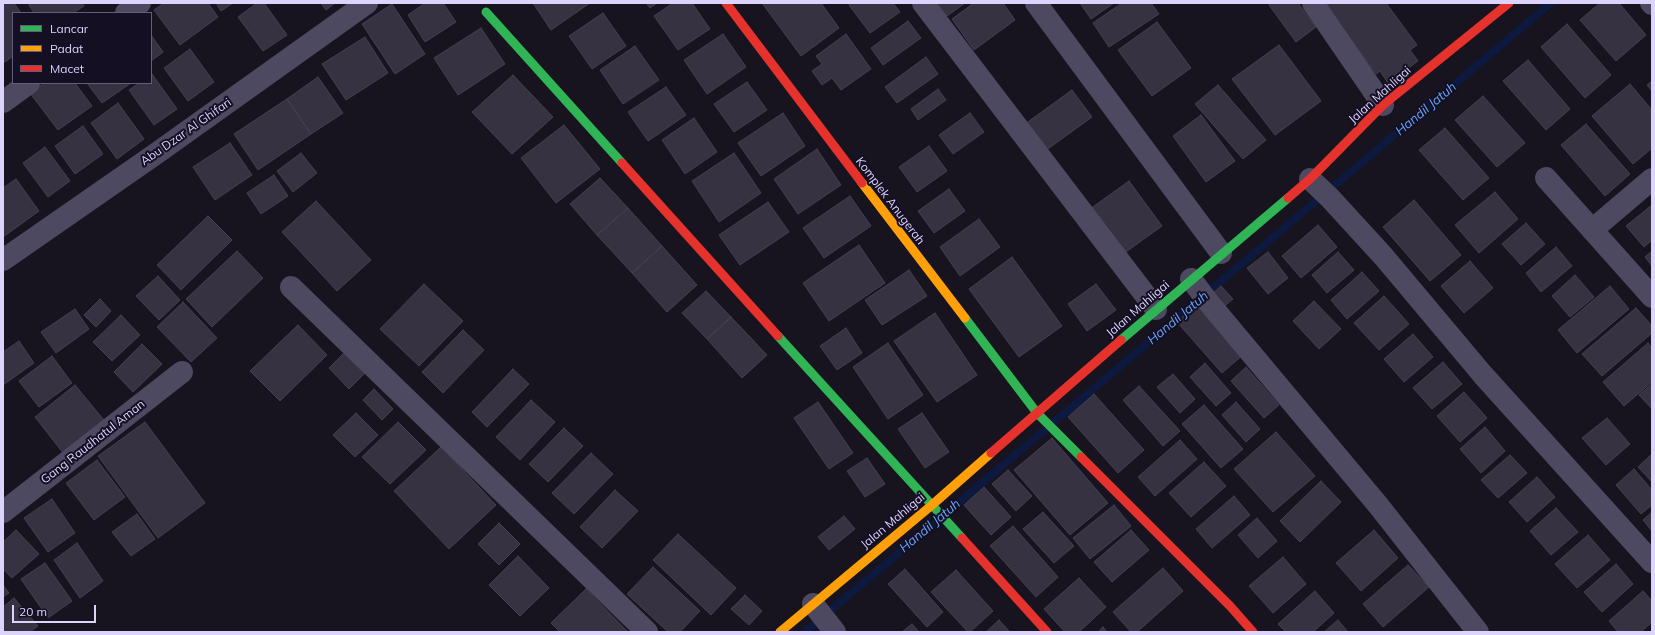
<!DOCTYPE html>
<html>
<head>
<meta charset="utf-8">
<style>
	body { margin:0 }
	#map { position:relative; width:1655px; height:635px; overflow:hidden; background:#17141f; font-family:Mulish,sans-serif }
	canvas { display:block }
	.frame { position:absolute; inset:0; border:4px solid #ddd4fd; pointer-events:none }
	.legend { position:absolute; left:12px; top:12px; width:140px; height:72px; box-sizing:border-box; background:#150f24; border:1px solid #655e7b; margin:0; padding:5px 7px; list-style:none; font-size:12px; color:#ddd4fd }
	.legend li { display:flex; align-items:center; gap:8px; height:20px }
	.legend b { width:20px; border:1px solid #655e7b }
	.scale { position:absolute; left:12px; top:605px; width:84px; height:18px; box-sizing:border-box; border:2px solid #ddd4fd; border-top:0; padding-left:5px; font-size:12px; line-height:14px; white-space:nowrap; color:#ddd4fd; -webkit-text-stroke:3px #150f24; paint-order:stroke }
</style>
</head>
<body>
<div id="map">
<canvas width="1655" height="635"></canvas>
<div class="frame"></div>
<ul class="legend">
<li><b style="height:5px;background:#30b455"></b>Lancar</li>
<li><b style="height:5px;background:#ff9f0a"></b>Padat</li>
<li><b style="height:5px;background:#e5322d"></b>Macet</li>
</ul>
<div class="scale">20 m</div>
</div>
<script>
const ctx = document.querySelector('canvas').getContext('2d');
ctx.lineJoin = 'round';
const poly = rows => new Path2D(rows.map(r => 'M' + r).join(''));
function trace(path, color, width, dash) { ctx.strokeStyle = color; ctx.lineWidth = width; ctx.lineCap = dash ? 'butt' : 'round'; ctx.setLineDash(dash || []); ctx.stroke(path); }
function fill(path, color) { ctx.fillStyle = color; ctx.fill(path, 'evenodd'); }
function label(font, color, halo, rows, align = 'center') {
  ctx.font = font + ' Mulish,sans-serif'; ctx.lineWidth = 4; ctx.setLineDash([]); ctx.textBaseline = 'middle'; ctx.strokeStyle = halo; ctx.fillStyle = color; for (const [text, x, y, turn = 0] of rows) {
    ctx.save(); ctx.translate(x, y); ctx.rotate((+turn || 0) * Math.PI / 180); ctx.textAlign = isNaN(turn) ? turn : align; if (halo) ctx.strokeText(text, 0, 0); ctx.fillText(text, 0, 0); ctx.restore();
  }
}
trace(poly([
	[805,632,1551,3]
]), '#0d193e', 8);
const building = poly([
	[3,3,14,3,21,13,13,13,13,56,5,62,3,60,3,3],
	[28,3,82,3,84,6,73,13,34,13,28,3],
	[164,3,208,3,218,17,180,45,154,10,164,3],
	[216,3,233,3,221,11,216,3],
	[257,3,264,3,287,35,263,51,238,17,257,3],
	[321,3,335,3,326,10,321,3],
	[425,3,443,3,456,22,425,42,408,15,425,3],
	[533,3,590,3,551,30,533,3],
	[646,3,657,3,650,8,646,3],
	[673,3,692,3,710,29,678,50,654,16,673,3],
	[762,3,821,3,839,28,801,56,762,3],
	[851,3,893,3,900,12,870,33,849,5,851,3],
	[937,3,965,3,947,16,937,3],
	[974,3,1003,3,1015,20,974,50,952,19,974,3],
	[1080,3,1114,3,1091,19,1080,3],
	[1122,3,1151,3,1159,14,1109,47,1093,23,1122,3],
	[1271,3,1298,3,1316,27,1296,42,1269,5,1271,3],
	[1324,3,1386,3,1417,45,1410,50,1418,61,1388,83,1380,71,1376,74,1324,3],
	[1600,3,1619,3,1646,35,1616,61,1580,20,1600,3],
	[392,4,425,54,395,74,362,24,392,4],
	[603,13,626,46,592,69,569,36,603,13],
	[908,21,921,38,883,65,871,48,908,21],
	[1157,22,1191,68,1152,96,1118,50,1157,22],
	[1567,24,1611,75,1585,98,1541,47,1567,24],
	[481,28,505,64,458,95,434,58,481,28],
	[723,34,746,67,707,94,684,60,723,34],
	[846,34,871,69,841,90,832,78,822,85,812,71,822,64,816,56,846,34],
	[151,35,163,52,151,61,151,35],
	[365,37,388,73,346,100,322,64,365,37],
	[1279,45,1321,101,1275,135,1232,79,1279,45],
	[635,46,659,80,623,104,600,70,635,46],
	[190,49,214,82,188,101,164,68,190,49],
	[926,57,938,74,897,103,885,87,926,57],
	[1528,60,1570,109,1546,130,1503,81,1528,60],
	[152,74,177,109,154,125,129,90,139,83,151,83,152,74],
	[513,75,553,117,512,154,472,112,513,75],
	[318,77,343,113,311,134,287,99,318,77],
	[1652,81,1652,91,1647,85,1652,81],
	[747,82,767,110,734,132,714,104,747,82],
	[44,83,75,83,92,106,58,130,30,93,44,83],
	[87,83,131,83,102,103,87,83],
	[1630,84,1652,110,1652,148,1633,164,1592,116,1630,84],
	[1218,85,1266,140,1243,159,1195,104,1218,85],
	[666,87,686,115,648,141,628,112,666,87],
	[938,89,946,100,918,120,911,109,938,89],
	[1072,90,1092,117,1045,151,1025,124,1072,90],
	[1483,96,1525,143,1497,167,1455,120,1483,96],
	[287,99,311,134,258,170,234,134,287,99],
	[118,103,144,139,117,159,91,123,118,103],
	[783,113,805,146,761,176,738,143,783,113],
	[970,113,984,132,953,154,939,135,970,113],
	[1201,115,1235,161,1206,182,1173,136,1201,115],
	[694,118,717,152,685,174,662,140,694,118],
	[1586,124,1630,174,1605,196,1561,145,1586,124],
	[564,125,600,169,556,203,521,158,564,125],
	[83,126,103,154,75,174,55,146,83,126],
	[1445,128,1489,178,1463,200,1419,150,1445,128],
	[230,143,252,175,215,200,193,167,230,143],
	[929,146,947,171,917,192,899,167,929,146],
	[45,147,70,181,48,197,23,163,45,147],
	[817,149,841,185,798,214,774,179,817,149],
	[301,153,317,173,293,192,277,171,301,153],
	[734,153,761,193,719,222,692,181,734,153],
	[274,175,288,196,261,214,247,193,274,175],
	[600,178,628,208,597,235,570,204,600,178],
	[16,179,39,211,3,237,3,188,16,179],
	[1129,181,1162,226,1123,254,1090,209,1129,181],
	[949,189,965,211,934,233,918,211,949,189],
	[1495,192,1518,219,1479,253,1455,225,1495,192],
	[850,196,871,226,824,258,803,228,850,196],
	[1414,200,1461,255,1430,281,1383,227,1414,200],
	[316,201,371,260,337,291,282,232,316,201],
	[768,202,789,232,740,265,719,235,768,202],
	[1652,205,1652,240,1644,247,1626,226,1652,205],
	[628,208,662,246,632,273,597,235,628,208],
	[208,216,232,240,181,290,157,265,208,216],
	[979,219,1000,247,960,276,940,247,979,219],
	[1526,223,1545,244,1521,265,1502,244,1526,223],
	[1318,225,1337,247,1301,278,1282,256,1318,225],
	[859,245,885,283,829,321,803,283,859,245],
	[662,246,697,285,667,312,632,273,662,246],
	[1556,247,1572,266,1541,292,1526,273,1556,247],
	[237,251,263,278,212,327,186,299,237,251],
	[1652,251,1652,266,1645,257,1652,251],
	[1268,252,1288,278,1268,294,1247,268,1268,252],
	[1338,252,1354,270,1327,293,1312,275,1338,252],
	[1012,257,1062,326,1019,357,969,289,1012,257],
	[1470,261,1493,288,1464,313,1441,286,1470,261],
	[909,270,927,296,882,325,865,300,909,270],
	[1362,272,1379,291,1347,319,1331,300,1362,272],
	[1575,275,1594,297,1570,317,1552,296,1575,275],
	[158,276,180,300,159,320,136,296,158,276],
	[424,284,463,321,419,366,380,329,424,284],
	[1096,284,1116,310,1087,331,1068,304,1096,284],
	[1221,286,1233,299,1221,309,1210,296,1221,286],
	[1610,286,1629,309,1577,353,1558,330,1610,286],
	[706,291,731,317,707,339,682,313,706,291],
	[1384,296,1409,324,1379,350,1354,323,1384,296],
	[100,299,111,311,96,327,84,315,100,299],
	[1314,301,1341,329,1319,349,1293,321,1314,301],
	[183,302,217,338,191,362,157,327,183,302],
	[1199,302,1244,354,1222,373,1177,322,1199,302],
	[1636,308,1652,326,1652,333,1602,376,1582,354,1636,308],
	[75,309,89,329,56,353,41,332,75,309],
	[935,313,977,375,937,402,894,341,935,313],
	[121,315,140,335,112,361,93,342,121,315],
	[731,317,767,355,742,378,707,339,731,317],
	[298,325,327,355,280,401,250,371,298,325],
	[846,328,862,353,837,370,820,346,846,328],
	[463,330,484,350,443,393,422,372,463,330],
	[1413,334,1433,357,1404,382,1384,359,1413,334],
	[19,341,34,363,3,385,3,352,19,341],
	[888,343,923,395,888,419,853,367,888,343],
	[1648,343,1652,348,1652,382,1624,406,1603,382,1648,343],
	[142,344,162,364,133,392,114,372,142,344],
	[346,351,366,372,349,389,329,368,346,351],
	[52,356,72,383,39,407,19,381,52,356],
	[1443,362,1462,384,1432,409,1413,388,1443,362],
	[1205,363,1231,393,1216,406,1190,377,1205,363],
	[1246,367,1279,405,1264,418,1231,381,1246,367],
	[513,369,529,384,487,427,472,412,513,369],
	[1173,374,1195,399,1180,413,1157,387,1173,374],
	[1652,384,1652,409,1639,395,1652,384],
	[75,385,108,425,67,458,35,417,75,385],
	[1139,386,1180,431,1163,446,1123,400,1139,386],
	[374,389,393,409,382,420,363,400,374,389],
	[1464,392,1487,418,1460,442,1437,416,1464,392],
	[1094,394,1144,450,1118,473,1068,417,1094,394],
	[531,400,555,422,520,460,496,437,531,400],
	[818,402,853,453,829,469,794,418,818,402],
	[1236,402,1260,429,1246,442,1222,415,1236,402],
	[1204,405,1243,449,1221,468,1182,424,1204,405],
	[356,413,378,435,355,457,333,435,356,413],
	[922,413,949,452,925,468,898,429,922,413],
	[1607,418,1630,444,1606,465,1582,438,1607,418],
	[145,422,205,503,158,538,98,456,145,422],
	[398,422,426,450,390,484,362,457,398,422],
	[1485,427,1505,451,1481,473,1460,449,1485,427],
	[564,428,583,446,548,482,529,464,564,428],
	[1276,432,1315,476,1273,512,1234,469,1276,432],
	[1052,438,1108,503,1070,535,1014,470,1052,438],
	[1180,440,1197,459,1155,496,1138,477,1180,440],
	[441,447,496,505,449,549,394,491,441,447],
	[591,453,613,474,574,514,552,493,591,453],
	[1652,454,1652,482,1638,467,1652,454],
	[1510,455,1527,473,1498,498,1481,480,1510,455],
	[867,458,885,484,865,497,847,471,867,458],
	[97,460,125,497,94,520,66,483,97,460],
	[1204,462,1226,486,1191,517,1169,493,1204,462],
	[1634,469,1652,490,1652,505,1641,514,1616,485,1634,469],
	[1008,470,1032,496,1016,511,992,484,1008,470],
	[1537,477,1555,497,1527,522,1509,502,1537,477],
	[1321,481,1341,502,1300,542,1280,521,1321,481],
	[984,487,1011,517,991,535,964,505,984,487],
	[615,490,638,511,602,548,580,527,615,490],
	[1234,496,1250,515,1212,548,1196,529,1234,496],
	[52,499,75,533,48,552,24,518,52,499],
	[1114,505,1131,526,1090,559,1073,538,1114,505],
	[1556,508,1578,532,1551,555,1530,531,1556,508],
	[1043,512,1074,546,1054,563,1023,529,1043,512],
	[1652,512,1652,531,1643,520,1652,512],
	[137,514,155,539,131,556,112,532,137,514],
	[844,516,855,529,829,550,818,537,844,516],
	[1257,518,1277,541,1258,558,1238,535,1257,518],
	[499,523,520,544,499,565,478,544,499,523],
	[1013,526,1058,577,1036,597,990,546,1013,526],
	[16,530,39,554,12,578,3,569,3,542,16,530],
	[1131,530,1149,550,1112,582,1094,562,1131,530],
	[1374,530,1398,558,1361,591,1336,563,1374,530],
	[678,534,736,588,711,615,653,560,678,534],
	[1588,535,1610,560,1577,588,1555,564,1588,535],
	[77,543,103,581,80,598,54,560,77,543],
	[518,556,549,588,520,616,489,585,518,556],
	[1283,557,1306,584,1273,613,1249,586,1283,557],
	[45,563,72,601,48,618,21,579,45,563],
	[1616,564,1633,584,1602,612,1584,592,1616,564],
	[1408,565,1429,587,1383,627,1363,604,1408,565],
	[653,567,700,611,680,632,668,632,627,594,653,567],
	[1163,568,1183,591,1137,632,1131,632,1113,612,1163,568],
	[905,569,943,612,927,627,888,584,905,569],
	[956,570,993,611,970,632,968,632,931,592,956,570],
	[1079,578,1106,607,1079,632,1065,632,1044,609,1079,578],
	[3,585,9,593,3,597,3,585],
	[586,589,628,632,560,632,551,623,586,589],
	[1315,591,1334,613,1313,632,1286,632,1278,624,1315,591],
	[1643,591,1652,601,1652,622,1641,632,1618,632,1609,621,1643,591],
	[745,595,762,611,749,625,731,609,745,595],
	[14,598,38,626,30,632,3,632,3,607,14,598],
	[999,620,1010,632,986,632,999,620],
	[1338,620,1348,632,1324,632,1338,620],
	[912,624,919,632,902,632,912,624],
	[1103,627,1107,632,1098,632,1103,627]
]);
fill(building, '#363241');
trace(building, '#453f52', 1);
trace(poly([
	[923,3,1156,309],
	[1036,3,1221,253],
	[1313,3,1383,105],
	[1651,3,1652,4],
	[126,13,140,3],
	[3,102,29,83],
	[1546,178,1652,297],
	[1310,179,1330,198,1384,257,1483,375,1652,562],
	[1592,230,1652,179],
	[3,260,157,153,367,3],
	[1191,279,1209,303,1378,505,1478,632],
	[291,287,647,632],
	[3,512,182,372],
	[813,604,835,632]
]), '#4d4960', 22);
trace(poly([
	[486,12,622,163],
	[965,318,1037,413,1081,457],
	[778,336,962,538],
	[1121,340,1288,198]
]), '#30b455', 9);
trace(poly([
	[862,183,965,318],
	[780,632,932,505,991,453]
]), '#ff9f0a', 9);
trace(poly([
	[726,3,862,183],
	[622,163,778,336],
	[1288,198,1310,179,1383,105,1509,3],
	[991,453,1121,340],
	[1081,457,1230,606,1253,632],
	[962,538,1047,632]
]), '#e5322d', 9);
label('12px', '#ddd4fd', '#150f24', [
	["Jalan Mahligai",1380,95,-42],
	["Abu Dzar Al Ghifari",186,132,-35],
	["Komplek Anugerah",890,201,53],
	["Jalan Mahligai",1138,309,-41],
	["Gang Raudhatul Aman",93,442,-38],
	["Jalan Mahligai",893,521,-40]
]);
label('italic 13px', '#67a6f9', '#150f24', [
	["Handil Jatuh",1426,109,-40],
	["Handil Jatuh",1178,318,-40],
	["Handil Jatuh",930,526,-40]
]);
</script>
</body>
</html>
